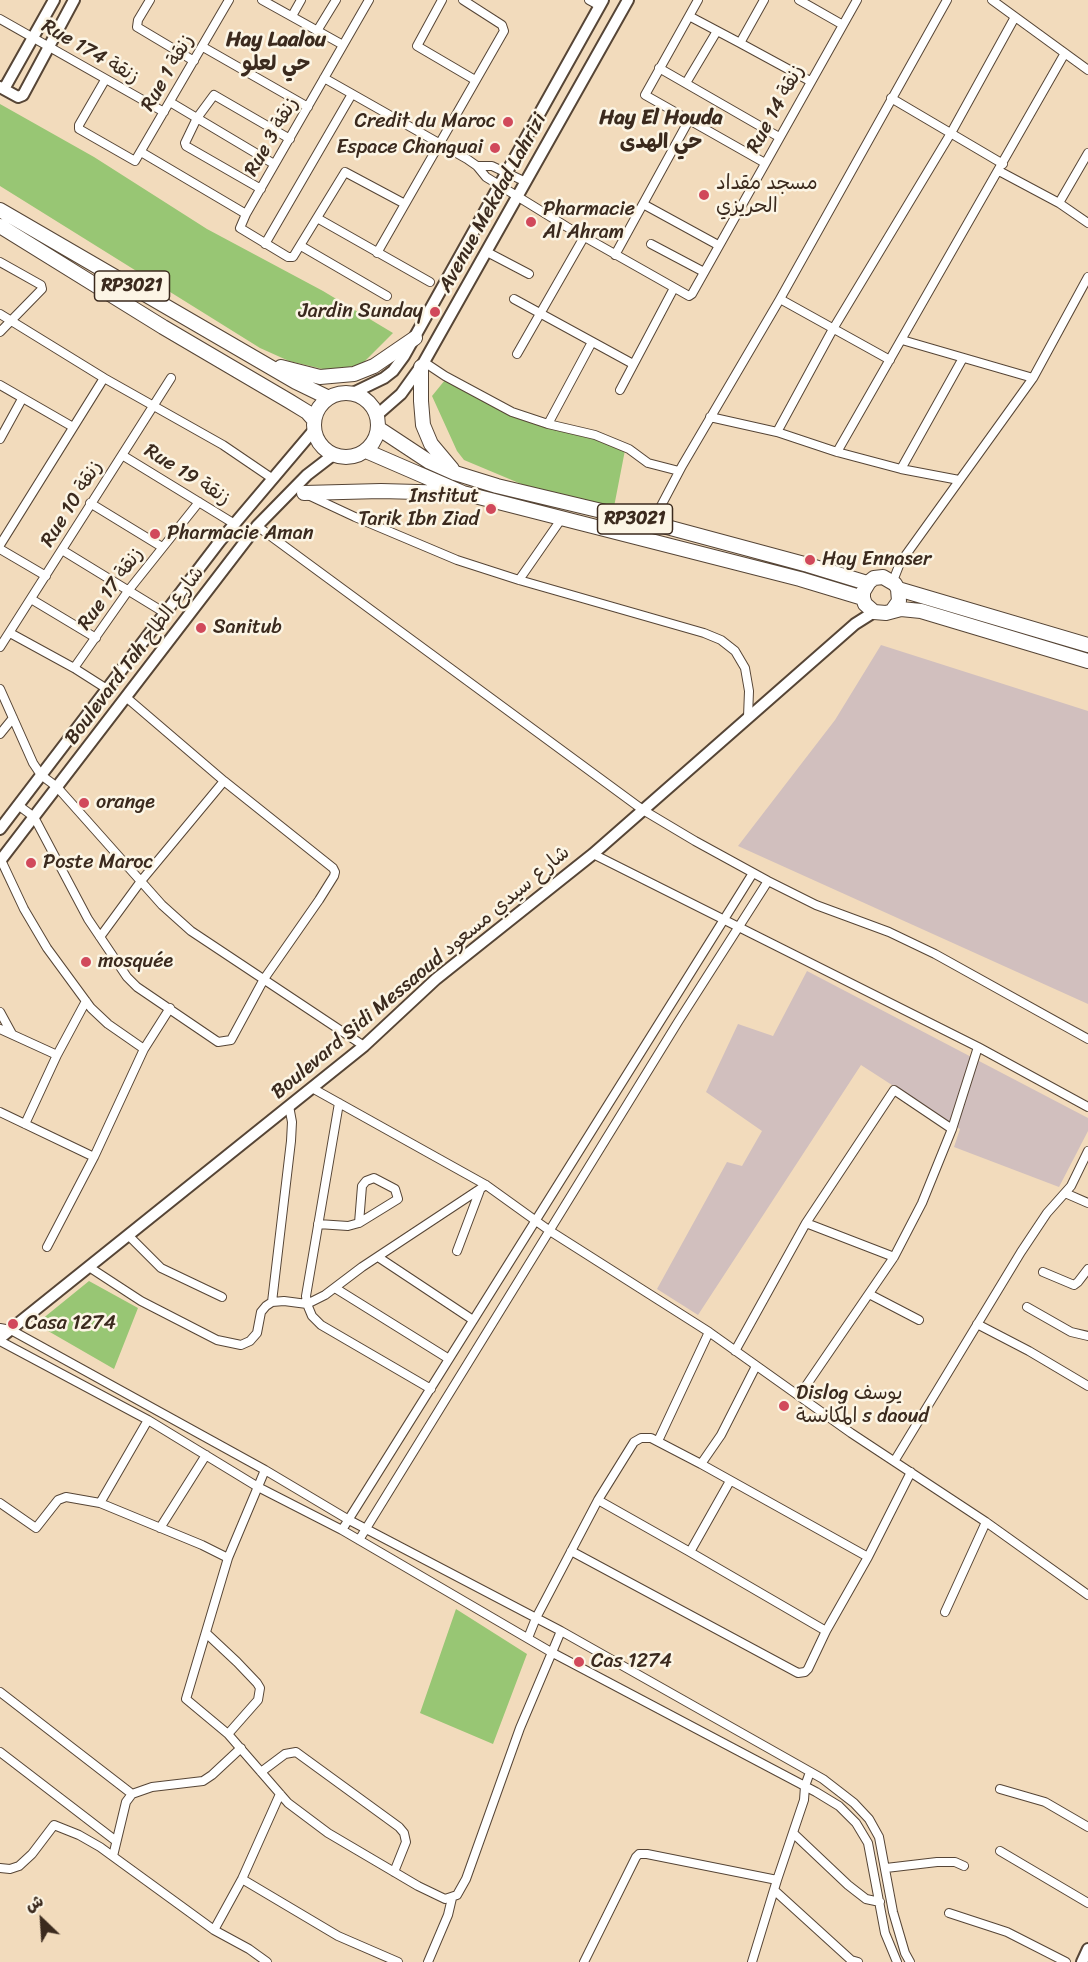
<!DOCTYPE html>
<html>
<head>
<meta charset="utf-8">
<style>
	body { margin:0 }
	#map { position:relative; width:1088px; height:1962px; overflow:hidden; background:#f2dbbc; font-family:Sriracha,"Playpen Sans Arabic",sans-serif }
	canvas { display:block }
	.north { position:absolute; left:12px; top:1890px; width:60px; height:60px; -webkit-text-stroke:4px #fcf5e5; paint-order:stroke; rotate:335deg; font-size:16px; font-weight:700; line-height:24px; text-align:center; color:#3b2a1e }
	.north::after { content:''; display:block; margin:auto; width:21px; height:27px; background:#3b2a1e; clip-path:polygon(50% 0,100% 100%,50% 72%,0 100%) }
</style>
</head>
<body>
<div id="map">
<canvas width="1088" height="1962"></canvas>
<div class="north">ش</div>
</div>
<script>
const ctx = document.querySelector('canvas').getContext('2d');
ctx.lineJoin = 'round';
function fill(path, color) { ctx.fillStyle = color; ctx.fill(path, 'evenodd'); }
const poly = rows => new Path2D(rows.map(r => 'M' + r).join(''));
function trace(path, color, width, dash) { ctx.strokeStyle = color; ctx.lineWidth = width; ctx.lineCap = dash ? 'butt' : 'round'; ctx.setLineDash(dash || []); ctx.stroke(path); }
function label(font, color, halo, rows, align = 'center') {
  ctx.font = font + ' Sriracha,"Playpen Sans Arabic",sans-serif'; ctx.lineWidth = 5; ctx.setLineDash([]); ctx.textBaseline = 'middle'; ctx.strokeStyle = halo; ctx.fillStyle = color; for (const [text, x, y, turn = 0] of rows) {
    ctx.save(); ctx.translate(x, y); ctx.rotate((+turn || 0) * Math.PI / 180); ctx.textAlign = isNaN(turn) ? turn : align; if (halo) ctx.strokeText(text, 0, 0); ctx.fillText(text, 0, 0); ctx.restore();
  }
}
fill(poly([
	[881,645,1088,711,1088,1004,738,846,835,720],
	[807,971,1088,1118,1088,1131,1059,1187,954,1147,960,1129,861,1065,698,1315,657,1289,727,1162,742,1166,762,1131,706,1092,738,1024,773,1036]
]), '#d1bfbe');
fill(poly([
	[0,104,94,157,207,229,323,291,393,333,362,364,331,371,289,361,260,348,0,186],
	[445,380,513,413,626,445,613,512,538,491,464,460,457,451,432,396],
	[89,1281,138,1308,114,1369,36,1324],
	[456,1609,527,1654,493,1744,420,1713]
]), '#98c674');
const street = poly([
	[150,0,138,20,137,27,194,61],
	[262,0,343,45],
	[369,0,246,214,240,228,288,257,293,257,345,172,405,204],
	[442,0,417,46,475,80],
	[589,0,600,6],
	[698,0,645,95,765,163],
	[764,0,740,43,810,81],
	[799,0,843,25],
	[992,0,1088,70],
	[292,16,301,0],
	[689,16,740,43],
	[0,19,164,112],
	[317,31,336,0],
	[203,47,308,107],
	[659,68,779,137],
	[324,78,467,159,477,166,486,177,567,227,689,296,692,294,857,0],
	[105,80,79,125,79,129,135,161,229,0],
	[686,83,717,31],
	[891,98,1003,164],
	[170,102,274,164],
	[141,152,246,214],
	[477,166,492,166,526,182],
	[999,171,1059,203,1088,223],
	[261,189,186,146,185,143,197,118,214,95,290,139],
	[1059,203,1088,153],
	[643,204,718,245],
	[317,218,430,282],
	[265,244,352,94],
	[651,244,704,272],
	[301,246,387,296],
	[487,252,529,274],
	[377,253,504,31,502,25,463,0],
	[615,255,689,120],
	[0,262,41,285,42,289,0,332],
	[514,299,633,364],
	[780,299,890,360],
	[0,314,104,378,223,445,273,479],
	[902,340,1033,378],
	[517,354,584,237],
	[424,362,445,376,512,412,548,424,592,342],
	[0,385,73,427],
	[620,390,674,288],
	[710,417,777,432,837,452,901,469,959,480],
	[548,424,595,435,629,449,648,463,679,471],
	[777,432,833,329,951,133,1015,17],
	[0,439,22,399],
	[837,452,1065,53],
	[122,455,233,523],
	[901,469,963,358],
	[310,496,355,517,457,560,519,580,704,633,721,640,735,651,745,668,749,691,748,717],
	[90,503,162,547],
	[652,523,682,466,780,299,947,0],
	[257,526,643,810,695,841,768,881,816,905,889,932,935,954,1088,1039],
	[0,545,104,378],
	[0,549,46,576],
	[62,550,165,613],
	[519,580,562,518],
	[893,581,900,563,1033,378,1088,277],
	[31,599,96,638],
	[10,633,74,668,107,689],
	[0,647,171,378],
	[74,668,128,591,199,502],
	[0,689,33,763,41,775,57,787,162,905,191,931,364,1046],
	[0,734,13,718],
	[18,805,34,817,88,919,127,977,137,987,218,1042,231,1040,264,979,319,900,334,876,335,872,333,868,224,781,127,698],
	[593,854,978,1047,1088,1107],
	[1,860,24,909,47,948,91,1008,108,1024,144,1049],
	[100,937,141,881,224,781],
	[0,1012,12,1034],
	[0,1029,57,1055],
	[312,1088,486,1185,550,1231,709,1332,851,1433,986,1522,1088,1595],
	[339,1103,306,1296,307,1304,312,1316,321,1325,431,1389],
	[0,1112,94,1157],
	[25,1124,57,1055,86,1001],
	[1065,1193,1088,1203],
	[806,1223,894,1257],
	[318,1224,348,1226,359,1223,398,1199,395,1189,374,1178,366,1181,362,1186,359,1223],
	[128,1235,161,1268,222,1297],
	[47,1247,94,1157,144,1049,170,1008],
	[457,1251,480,1190],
	[378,1257,473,1320],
	[89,1267,141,1301,217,1340,241,1345,250,1341,257,1333,261,1312,266,1306,272,1302,284,1301,307,1304,325,1295,362,1267,486,1185],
	[1043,1272,1074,1285,1078,1282,1088,1269],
	[335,1288,449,1359],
	[869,1294,919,1320],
	[272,1302,291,1141,292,1122,289,1106],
	[1027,1307,1071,1332,1088,1336],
	[977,1324,1029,1351,1088,1386],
	[0,1328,11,1330,265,1470,349,1520,561,1631,823,1779,854,1803,869,1819,879,1837,893,1912,905,1953,910,1962],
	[0,1341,148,1420,258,1487,342,1530,551,1652,816,1792,839,1806,856,1823,868,1843,885,1933,897,1962],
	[735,1351,806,1223,894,1090,952,1129],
	[799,1396,894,1257,922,1203,952,1129,978,1047],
	[658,1441,709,1332],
	[895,1460,1021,1252,1047,1213,1071,1186,1088,1151],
	[701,1464,868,1557,911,1472],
	[265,1470,228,1558,186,1699,228,1734,288,1803,328,1833,418,1886,445,1899,457,1895,466,1879,520,1728,561,1631],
	[598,1500,690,1552,730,1481],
	[0,1503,36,1528,58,1500,66,1497,100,1503,202,1545,228,1558],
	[100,1503,148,1420],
	[160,1528,206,1455],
	[342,1530,753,873],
	[359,1540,678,1022,768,881],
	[571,1551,798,1673,805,1672,808,1669,826,1631,868,1557],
	[690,1552,826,1631],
	[945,1612,986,1522],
	[206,1633,237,1662,257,1683,260,1688,258,1700,228,1734],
	[528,1638,536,1618,598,1500,634,1442,641,1438,651,1438,701,1464,721,1435,756,1366],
	[0,1692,132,1794],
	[0,1752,116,1841],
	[261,1772,285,1754,296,1752,399,1827,404,1833,406,1842,394,1872],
	[1000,1789,1045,1802,1088,1827],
	[793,1833,848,1885,866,1899,880,1902],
	[1000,1851,1088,1903],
	[113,1856,126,1802,132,1794,152,1787,203,1781,212,1775,241,1748],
	[0,1868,10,1869,19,1866,32,1854,54,1825,79,1835,100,1847,214,1930,249,1949,267,1962],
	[886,1868,937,1862,955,1862,964,1866],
	[242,1879,338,1936,398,1962],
	[774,1890,851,1960,858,1962],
	[949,1913,1007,1932,1066,1962],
	[214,1930,242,1879,280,1794],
	[428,1962,448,1915,452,1898],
	[584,1962,636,1857,639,1854,647,1854,777,1880],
	[752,1962,777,1880,804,1800,805,1786,810,1772]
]);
const secondary = poly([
	[0,87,18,97,23,95,74,0],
	[4,89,54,0],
	[353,393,384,378,393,371,404,356,603,0],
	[377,415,401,394,424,362,628,0],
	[0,829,220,541,314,430],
	[0,861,257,526,307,475,333,455],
	[0,1338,364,1046,436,979,593,854,855,624,874,612],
	[1082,1962,1088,1949]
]);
const highway = poly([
	[0,210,296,382,329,398],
	[0,226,163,327,289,401,307,412,314,420],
	[281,367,320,377,354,374,374,366,415,338],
	[421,367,421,401,423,425,431,444,452,469],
	'314 425a32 32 0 1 1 64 0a32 32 0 1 1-64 0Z',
	[378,428,428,461,455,473,497,486,652,523,808,565,867,583],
	[366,451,463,493,800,579,863,598],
	[304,493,381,491,454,493],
	[898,589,1088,645],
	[892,611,899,601,898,589,895,584,883,577,874,578,869,582,863,592,863,598,865,604,874,612,886,613,901,609,921,611,1088,661]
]);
trace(street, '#564536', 10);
trace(secondary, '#564536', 14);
trace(highway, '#564536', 16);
trace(street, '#fff', 8);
trace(secondary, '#fff', 10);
trace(highway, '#fff', 14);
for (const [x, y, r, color] of [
	[508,122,6,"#d1495b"],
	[495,148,6,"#d1495b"],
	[704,195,6,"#d1495b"],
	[531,222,6,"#d1495b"],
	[435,312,6,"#d1495b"],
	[491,509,6,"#d1495b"],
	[155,534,6,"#d1495b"],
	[810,560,6,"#d1495b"],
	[201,628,6,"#d1495b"],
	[84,803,6,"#d1495b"],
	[31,863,6,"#d1495b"],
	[86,962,6,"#d1495b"],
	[13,1324,6,"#d1495b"],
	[784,1406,6,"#d1495b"],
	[579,1662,6,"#d1495b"]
]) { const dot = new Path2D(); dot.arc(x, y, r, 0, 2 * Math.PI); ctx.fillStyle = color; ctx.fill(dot); trace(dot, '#fcf5e5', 2); }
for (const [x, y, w] of [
	[132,286,75],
	[635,519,75]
]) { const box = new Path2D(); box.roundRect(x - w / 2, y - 15, w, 30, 4.5); ctx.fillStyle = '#fcf5e5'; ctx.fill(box); trace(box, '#3b2a1e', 1.5); }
label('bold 18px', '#3b2a1e', null, [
	["RP3021",132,286],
	["RP3021",635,519]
]);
label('20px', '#3b2a1e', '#fcf5e5', [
	["Rue 174 زنقة",90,52,30],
	["Rue 1 زنقة",168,73,-60],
	["Rue 14 زنقة",776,109,-61],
	["Rue 3 زنقة",272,137,-60],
	["Avenue Mekdad Lahrizi",493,203,-61],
	["Rue 19 زنقة",187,475,32],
	["Rue 10 زنقة",72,504,-58],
	["Rue 17 زنقة",111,589,-54],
	["Boulevard Tah شارع الطاح",135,656,-53],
	["Boulevard Sidi Messaoud شارع سيدي مسعود",421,973,-40]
]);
label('20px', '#3b2a1e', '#fcf5e5', [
	["Credit du Maroc",496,122,"right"],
	["Espace Changuai",483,148,"right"],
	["مسجد مقداد",716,184],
	["الحريزي",716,207],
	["Pharmacie",543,210],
	["Al Ahram",543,233],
	["Jardin Sunday",423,312,"right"],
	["Institut",479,497,"right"],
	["Tarik Ibn Ziad",479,520,"right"],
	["Pharmacie Aman",167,534],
	["Hay Ennaser",822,560],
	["Sanitub",213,628],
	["orange",96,803],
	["Poste Maroc",43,863],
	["mosquée",98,962],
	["Casa 1274",25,1324],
	["Dislog يوسف",796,1394],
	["المكانسة s daoud",796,1417],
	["Cas 1274",591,1662]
], 'left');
label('bold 21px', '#3b2a1e', '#fcf5e5', [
	["Hay Laalou",276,41],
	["حي لعلو",276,65],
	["Hay El Houda",661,119],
	["حي الهدى",661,143]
]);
</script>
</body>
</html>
